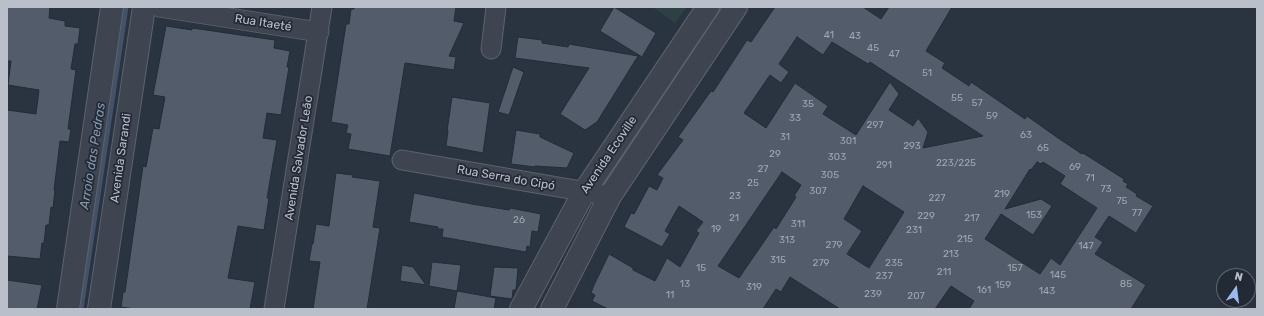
<!DOCTYPE html>
<html>
<head>
<meta charset="utf-8">
<style>
	body { margin:0 }
	#map { position:relative; width:1264px; height:316px; overflow:hidden; background:#2a3340; font-family:Rubik,sans-serif }
	canvas { display:block }
	.frame { position:absolute; inset:0; border:8px solid #bac0ca; pointer-events:none }
	.north { position:absolute; left:1216px; top:268px; width:40px; height:40px; box-sizing:border-box; background:#222a35; border:1px solid #5f6671; border-radius:50%; rotate:14deg; font-size:11px; font-weight:700; line-height:16px; text-align:center; color:#bac0ca }
	.north::after { content:''; display:block; margin:auto; width:14px; height:18px; background:#9cbaee; clip-path:polygon(50% 0,100% 100%,50% 72%,0 100%) }
</style>
</head>
<body>
<div id="map">
<canvas width="1264" height="316"></canvas>
<div class="frame"></div>
<div class="north">N</div>
</div>
<script>
const ctx = document.querySelector('canvas').getContext('2d');
ctx.lineJoin = 'round';
function fill(path, color) { ctx.fillStyle = color; ctx.fill(path, 'evenodd'); }
const poly = rows => new Path2D(rows.map(r => 'M' + r).join(''));
function trace(path, color, width, dash) { ctx.strokeStyle = color; ctx.lineWidth = width; ctx.lineCap = dash ? 'butt' : 'round'; ctx.setLineDash(dash || []); ctx.stroke(path); }
function label(font, color, halo, rows, align = 'center') {
  ctx.font = font + ' Rubik,sans-serif'; ctx.lineWidth = 3.5; ctx.setLineDash([]); ctx.textBaseline = 'middle'; ctx.strokeStyle = halo; ctx.fillStyle = color; for (const [text, x, y, turn = 0] of rows) {
    ctx.save(); ctx.translate(x, y); ctx.rotate((+turn || 0) * Math.PI / 180); ctx.textAlign = isNaN(turn) ? turn : align; if (halo) ctx.strokeText(text, 0, 0); ctx.fillText(text, 0, 0); ctx.restore();
  }
}
fill(poly([
	[652,7,687,7,675,23]
]), '#2d4042');
trace(poly([
	[81,309,126,7]
]), '#435269', 5);
const building = poly([
	[7,7,50,7,49,18,65,21,65,26,80,28,78,44,75,44,71,69,76,70,68,129,71,129,69,142,60,141,54,190,55,190,53,208,51,207,49,225,46,225,44,243,42,243,40,259,7,256,7,110,36,114,39,90,8,85,11,61,7,61,7,7],
	[354,7,456,7,454,21,464,23,449,56,456,57,454,70,405,63,390,156,348,149,351,134,346,133,348,125,331,122,346,24,349,24,351,9,354,9,354,7],
	[614,7,656,33,642,57,600,31,614,7],
	[775,7,863,7,881,19,889,7,952,7,926,51,945,63,942,68,969,86,971,82,1025,119,1027,116,1058,138,1082,154,1083,153,1124,179,1123,181,1128,184,1126,187,1137,194,1136,196,1153,206,1136,233,1109,216,1095,237,1103,242,1095,254,1146,285,1131,309,969,309,974,301,951,286,935,309,840,309,790,277,781,292,776,289,763,309,608,309,592,301,595,295,591,293,594,285,609,254,633,268,633,270,655,281,667,258,680,267,699,233,696,231,703,222,679,206,665,231,670,234,662,247,624,227,631,213,634,214,649,186,657,190,663,178,657,175,683,140,678,137,711,91,713,92,747,40,751,42,775,7],
	[797,37,823,55,832,42,868,64,870,62,983,136,923,148,928,132,918,118,913,126,889,110,899,94,890,82,856,135,823,114,828,106,795,83,766,128,744,113,770,75,781,83,789,72,779,64,797,37],
	[1037,162,1041,164,1043,162,1065,176,1060,184,1097,208,1060,265,1051,258,1040,274,985,239,1001,214,1033,235,1052,206,1041,199,1005,209,1030,169,1031,170,1037,162],
	[782,172,801,185,794,196,796,197,776,229,774,227,739,278,718,266,782,172],
	[863,186,904,212,869,268,847,254,862,231,844,219,863,186],
	[166,26,192,30,192,28,275,40,274,48,290,51,287,67,289,67,281,115,267,113,263,138,277,140,267,198,269,198,264,230,238,226,228,278,255,282,250,309,135,309,121,307,123,292,125,292,143,166,146,167,153,128,159,129,165,97,153,95,166,26],
	[518,37,542,40,542,43,568,47,569,44,638,56,597,122,585,130,560,114,589,68,515,58,518,37],
	[513,67,524,72,509,115,498,112,513,67],
	[452,97,490,103,483,153,446,146,448,131,447,131,452,97],
	[516,130,540,134,540,137,574,153,567,168,535,166,535,167,511,164,516,130],
	[336,173,353,175,352,177,380,181,373,227,380,228,367,309,313,309,320,262,309,261,312,244,313,244,316,224,329,226,336,173],
	[414,193,472,204,509,210,510,208,541,214,538,232,532,231,530,247,527,246,526,252,442,237,443,229,438,229,438,227,409,222,414,193],
	[432,262,461,265,457,291,496,298,494,309,454,309,457,291,429,286,432,262],
	[402,265,413,267,426,285,400,281,402,265],
	[494,267,518,268,516,290,513,290,512,299,490,296,494,267],
	[7,280,42,285,37,309,7,309,7,280]
]);
fill(building, '#535c6a');
trace(building, '#242c37', 1);
const minor = poly([
	[159,7,319,32],
	[491,49,496,7],
	[402,160,610,196],
	[274,309,322,7]
]);
const tertiary = poly([
	[68,309,112,7],
	[99,309,144,7],
	[521,309,584,192,708,7],
	[552,309,610,196,736,7]
]);
trace(minor, '#5b636d', 21);
trace(tertiary, '#5b636d', 24);
trace(minor, '#3e4550', 19);
trace(tertiary, '#3e4550', 22);
label('10px', '#a0a7b2', null, [
	["41",829,35],
	["43",855,36],
	["45",873,48],
	["47",894,54],
	["51",927,73],
	["55",957,98],
	["57",977,103],
	["35",808,104],
	["59",992,116],
	["33",795,118],
	["297",875,125],
	["63",1026,135],
	["31",785,137],
	["301",848,141],
	["293",912,146],
	["65",1043,148],
	["29",775,154],
	["303",837,157],
	["223/225",956,163],
	["291",884,165],
	["69",1075,167],
	["27",763,169],
	["305",830,175],
	["71",1090,178],
	["25",753,183],
	["73",1106,189],
	["307",818,191],
	["219",1002,194],
	["23",735,196],
	["227",937,198],
	["75",1122,201],
	["77",1137,213],
	["153",1034,215],
	["229",926,216],
	["21",734,218],
	["217",972,218],
	["26",519,220],
	["311",798,224],
	["19",716,229],
	["231",914,230],
	["215",965,239],
	["313",787,240],
	["279",834,245],
	["147",1086,246],
	["213",951,254],
	["315",778,260],
	["279",821,263],
	["235",894,263],
	["15",701,268],
	["157",1015,268],
	["211",944,272],
	["145",1058,275],
	["237",884,276],
	["13",685,284],
	["85",1126,284],
	["159",1003,285],
	["319",754,287],
	["161",984,290],
	["143",1047,291],
	["239",873,294],
	["11",670,295],
	["207",916,296]
]);
label('12px', '#bac0ca', '#222a35', [
	["Rua Itaeté",263,23,9],
	["Avenida Ecoville",609,155,-56],
	["Avenida Sarandi",121,158,-82],
	["Avenida Salvador Leão",299,158,-81],
	["Rua Serra do Cipó",506,178,10]
]);
label('italic 13px', '#8696ae', '#222a35', [
	["Arroio das Pedras",93,156,-81]
]);
</script>
</body>
</html>
